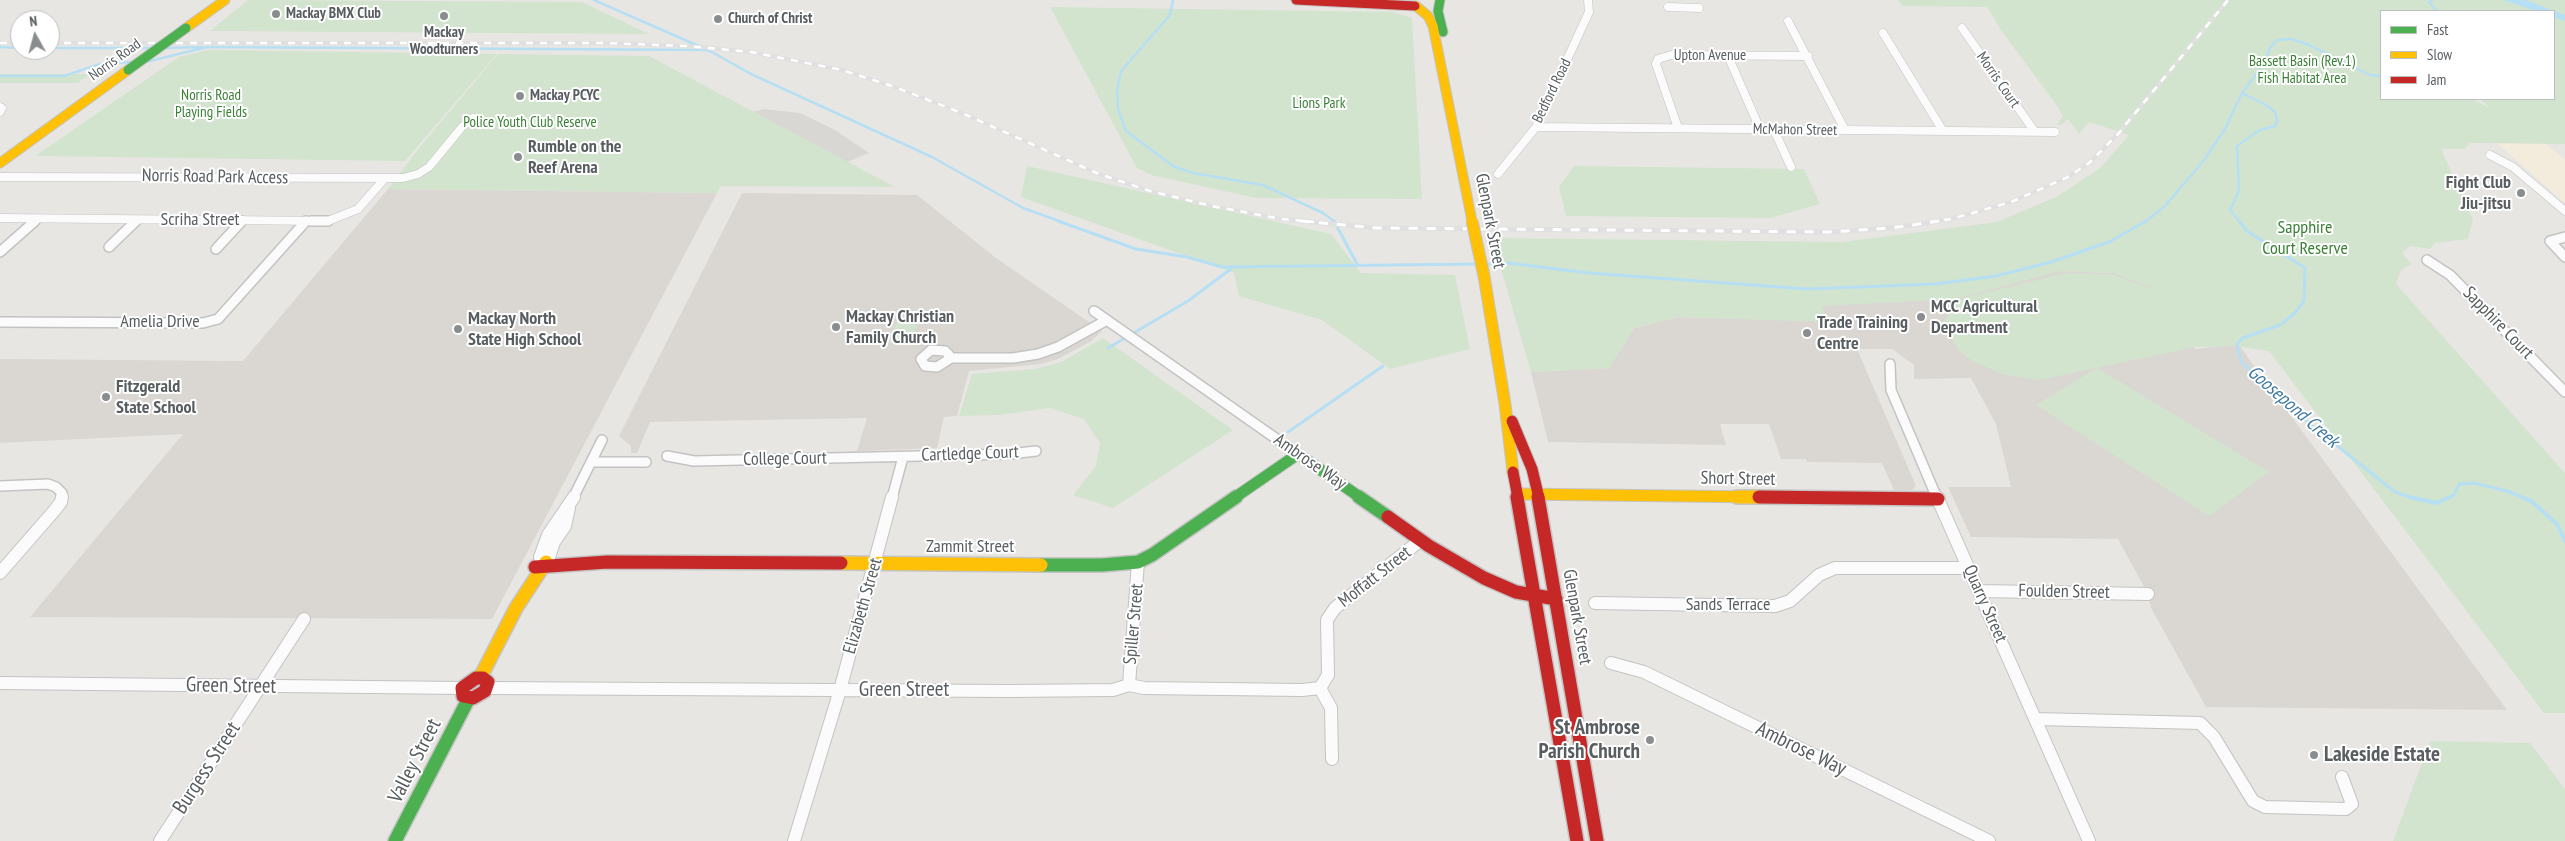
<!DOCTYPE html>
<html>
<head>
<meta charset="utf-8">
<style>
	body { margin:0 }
	#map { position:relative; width:2565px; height:841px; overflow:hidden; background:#e8e6e3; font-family:"PT Sans Narrow",sans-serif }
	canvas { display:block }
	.legend { position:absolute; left:2380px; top:10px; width:175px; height:90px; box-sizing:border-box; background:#fff; border:1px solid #bcbebf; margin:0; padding:6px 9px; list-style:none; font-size:15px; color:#585d60 }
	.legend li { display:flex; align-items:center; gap:10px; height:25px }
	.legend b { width:25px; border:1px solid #bcbebf }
	.north { position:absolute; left:10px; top:10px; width:50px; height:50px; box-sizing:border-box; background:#fff; border:1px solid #bcbebf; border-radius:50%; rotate:353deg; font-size:14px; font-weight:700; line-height:20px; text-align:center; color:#585d60 }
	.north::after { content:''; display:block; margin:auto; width:18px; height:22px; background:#8a8d8e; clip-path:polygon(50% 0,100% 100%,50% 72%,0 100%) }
</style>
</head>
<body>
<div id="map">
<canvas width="2565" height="841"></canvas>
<ul class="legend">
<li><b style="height:6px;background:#4caf50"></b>Fast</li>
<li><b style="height:6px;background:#ffc107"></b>Slow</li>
<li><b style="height:6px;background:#c62828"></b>Jam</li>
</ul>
<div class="north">N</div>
</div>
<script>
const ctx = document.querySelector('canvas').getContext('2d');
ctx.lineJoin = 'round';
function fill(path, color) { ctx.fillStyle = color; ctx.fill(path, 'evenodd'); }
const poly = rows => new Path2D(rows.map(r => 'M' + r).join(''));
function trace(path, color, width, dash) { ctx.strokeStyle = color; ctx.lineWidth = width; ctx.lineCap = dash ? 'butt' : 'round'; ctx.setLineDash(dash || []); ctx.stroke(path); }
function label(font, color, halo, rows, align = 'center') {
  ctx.font = font + ' "PT Sans Narrow",sans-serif'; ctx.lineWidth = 4; ctx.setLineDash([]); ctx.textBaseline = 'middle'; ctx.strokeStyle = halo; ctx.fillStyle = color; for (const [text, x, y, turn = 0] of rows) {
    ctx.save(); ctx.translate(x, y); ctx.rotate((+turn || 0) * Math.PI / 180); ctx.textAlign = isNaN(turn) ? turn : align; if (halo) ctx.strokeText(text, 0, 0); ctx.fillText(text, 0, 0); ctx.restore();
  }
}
fill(poly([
	[2497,143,2545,143,2565,160,2565,203]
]), '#f3ebdb');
fill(poly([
	[764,109,800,113,835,130,869,153,840,165,743,115]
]), '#d9d7d4');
fill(poly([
	[388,189,717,193,492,619,30,617,183,434,0,443,0,359,243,361],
	[742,193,917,195,996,258,1102,331,1090,342,1058,359,1041,364,969,371,957,416,944,417,937,448,857,451,867,418,650,422,637,453,631,453,631,446,619,436],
	[2060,271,2114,273,2151,287,2180,316,2195,349,2238,344,2507,710,2206,707,2151,608,2148,594,2118,539,1971,537,1948,487,2011,487,1996,424,1971,378,1914,379,1914,365,1892,349,1857,349,1916,486,1912,490,1894,490,1882,463,1807,462,1806,459,1781,459,1769,424,1720,424,1726,445,1548,442,1531,372,1608,368,1634,328,1678,317,1827,321,1821,306]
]), '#dad7d2');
fill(poly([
	[248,0,582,2,649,34,210,31],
	[1898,0,2565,0,2565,144,2470,143,2464,149,2441,149,2473,219,2468,239,2434,243,2430,249,2410,246,2402,253,2412,264,2401,270,2396,284,2565,473,2565,713,2544,713,2269,351,2234,346,2195,347,2039,380,2005,375,1974,362,1959,351,1943,323,1961,299,2066,273,2114,275,2152,289,2163,300,2151,287,2113,273,2060,271,1955,299,1822,306,1827,322,1678,317,1634,328,1609,368,1531,372,1492,238,1842,242,1997,222,2058,196,2100,168,2129,135,2089,122,2079,134,2068,119,2061,125,2056,125,2063,117,2058,107,2001,30,1987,7,1902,6],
	[2381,11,2554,11,2554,99,2480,99,2490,108,2472,99,2381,99],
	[1050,7,1393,12,1412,18,1422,199,1256,198,1151,175,1137,168],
	[208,50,497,54,405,161,35,156,179,57],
	[498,54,649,56,895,187,721,186,717,193,388,189,419,148],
	[0,74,89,74,78,83,0,83],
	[1027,166,1331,234,1361,273,1455,275,1470,349,1390,369,1322,320,1239,296,1234,273,1021,197],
	[1574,166,1804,169,1820,204,1770,218,1566,216,1559,187],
	[897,319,918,319,911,343,889,343],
	[1103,338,1233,430,1113,508,1073,495,1096,466,1100,443,1084,419,1050,408,999,415,959,416,972,374,1035,369,1061,362],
	[2097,368,2269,472,2209,516,2036,405],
	[2430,741,2530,743,2565,789,2565,841,2393,841]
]), '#d2e4ce');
fill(poly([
	[2503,0,2526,0,2565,15,2565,21,2554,17,2554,11,2536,11]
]), '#b6dff4');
trace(poly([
	[594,0,710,51,751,74,932,157,1023,208,1062,222],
	[1173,0,1170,15,1121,71,1117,91,1118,109,1126,131,1173,166,1193,173,1263,185,1323,213,1335,222],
	[2432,0,2429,2,2437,11],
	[0,47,20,48],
	[50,48,152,48],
	[166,48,202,47],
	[146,62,207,47,708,50],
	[0,76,64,76,100,64,132,62],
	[2145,222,2165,206,2204,160,2225,129,2242,93],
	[2240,222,2230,210,2239,191,2237,146,2260,130,2275,126,2277,120,2275,112,2266,105,2242,93,2264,64,2270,48,2277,40,2291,39,2307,44,2370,75,2381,76]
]), '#b6dff4', 2.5);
trace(poly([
	[1058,221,1136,249,1187,257,1222,267,1478,264],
	[1334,221,1357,264],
	[2239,221,2247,231,2305,268,2304,301,2295,313,2280,325,2243,338,2237,344,2241,362,2300,416,2395,492,2412,498],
	[1485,264,1508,263,1589,273,1807,289,1935,284,1996,276,2051,262,2109,242,2146,221],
	[1108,348,1188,301,1232,268],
	[1288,432,1383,366],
	[2448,498,2454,495,2459,484,2474,483,2507,491,2524,498]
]), '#b6dff4', 3);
trace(poly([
	[2409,497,2437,503,2450,497],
	[2521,497,2531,501,2557,524,2565,541]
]), '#b6dff4', 4);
const streetFar2 = poly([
	[1668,7,1699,8],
	[1788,21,1845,130],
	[1962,28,2035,132],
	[1883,33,1943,131],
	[1728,56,1760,129],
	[0,107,2,108,0,112],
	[1536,127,2055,132],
	[1678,128,1656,64,1658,59,1671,55,1808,56],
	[1774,130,1791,167],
	[2490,155,2513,167,2565,211],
	[1498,174,1536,127,1589,12,1588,0],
	[0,177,403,178,418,174,429,167,462,127,473,118],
	[0,218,328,221,358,209,385,178],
	[34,222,37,219],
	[135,222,137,220],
	[241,222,243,220]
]);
const streetFar1 = poly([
	[311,221,328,221],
	[2565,237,2550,241,2565,257],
	[109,247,136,221],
	[216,249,242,221],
	[0,252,35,221],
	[2427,260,2450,275,2565,392],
	[1094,311,1298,454],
	[0,322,203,323,218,319,306,221],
	[931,350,945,351,949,355,948,360,937,367,925,366,921,359,931,350],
	[949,358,1013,358,1038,354,1058,347,1107,320],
	[1890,364,1891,390,1937,498],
	[667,456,694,461,1010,454,1036,451],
	[591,462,646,462],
	[0,486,48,484,56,487,62,493,61,498],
	[573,498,602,440],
	[892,498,903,457]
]);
const street = poly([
	[1937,497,2089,841],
	[540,557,548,535,574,497],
	[549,557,554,542,565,526,569,508],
	[0,573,54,511,61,502,62,497],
	[1979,591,2148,594],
	[1595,603,1775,606,1790,601,1819,575,1835,568,1969,568],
	[1611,663,1644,672,1989,841],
	[0,683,462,688],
	[1129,685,1138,562],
	[487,688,1009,691,1113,690,1129,685,1144,688,1302,690,1320,688],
	[2036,719,2200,723,2214,737,2253,801,2265,807,2346,809,2352,804,2342,777],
	[1332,759,1331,708,1320,688,1328,675,1327,620,1335,608,1421,540],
	[160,841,304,619],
	[794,841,840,690,892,497]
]);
const fastFar2 = poly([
	[1440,0,1438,11,1443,32]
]);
const fastFar1 = poly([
	[1234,498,1298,454,1361,498]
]);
const fast = poly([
	[1359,497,1388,517],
	[1041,565,1102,565,1138,562,1152,555,1236,497],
	[395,841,469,698]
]);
const slowFar2 = poly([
	[1416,6,1428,16,1433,26,1471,216],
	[186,28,225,0],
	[0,163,128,70]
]);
const slowFar1 = poly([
	[1484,276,1505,404,1513,472],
	[1517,494,1759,497]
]);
const slow = poly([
	[1737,497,1759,497],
	[841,563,1041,565],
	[480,678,516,608,546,562]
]);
const jamFar2 = poly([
	[1296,0,1415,6]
]);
const jamFar1 = poly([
	[1512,421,1532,469,1539,498],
	[1513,472,1518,498],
	[1759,497,1846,498]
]);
const jam = poly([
	[1517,497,1577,841],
	[1538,497,1597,841],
	[1759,497,1938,499],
	[1388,517,1429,546,1484,578,1516,592,1556,599],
	[535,567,607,562,841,563],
	[476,678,483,678,488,682,485,691,473,698,463,696,462,688,476,678]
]);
trace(streetFar2, '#c3c3c2', 9);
trace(streetFar1, '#c3c3c2', 12);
trace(street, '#c3c3c2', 14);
trace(fastFar2, '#c4c4c5', 11);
trace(fastFar1, '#c4c4c5', 13);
trace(fast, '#c4c4c5', 16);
trace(slowFar2, '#c4c4c5', 11);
trace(slowFar1, '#c4c4c5', 13);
trace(slow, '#c4c4c5', 16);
trace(jamFar2, '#c4c4c5', 11);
trace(jamFar1, '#c4c4c5', 13);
trace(jam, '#c4c4c5', 16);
trace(streetFar2, '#fcfbfb', 8);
trace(streetFar1, '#fcfbfb', 9);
trace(street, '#fcfbfb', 12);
trace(fastFar2, '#4caf50', 9);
trace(fastFar1, '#4caf50', 11);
trace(fast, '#4caf50', 13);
trace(slowFar2, '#ffc107', 9);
trace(slowFar1, '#ffc107', 11);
trace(slow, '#ffc107', 13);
trace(jamFar2, '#c62828', 9);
trace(jamFar1, '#c62828', 11);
trace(jam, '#c62828', 13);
const railFar1 = poly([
	[0,43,20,43],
	[50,43,605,43,687,46,751,52,842,70,895,87,964,114,1099,174,1150,191,1212,206,1281,219,1314,222],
	[1930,222,1951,219,2011,202,2068,177,2089,163,2118,134,2228,0]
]);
const rail = poly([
	[1301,221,1377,228,1829,232,1891,228,1939,221]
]);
trace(railFar1, '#e0e0e0', 4);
trace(rail, '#e0e0e0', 5);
trace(railFar1, '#fff', 2.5, [7]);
trace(rail, '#fff', 3, [9]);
const fastBridge = poly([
	[128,70,186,28]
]);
const slowBridgeFar1 = poly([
	[1471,216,1472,222]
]);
const slowBridge = poly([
	[1472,221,1484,276]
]);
trace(fastBridge, '#c4c4c5', 11, []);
trace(slowBridgeFar1, '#c4c4c5', 11, []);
trace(slowBridge, '#c4c4c5', 13, []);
trace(fastBridge, '#4caf50', 9);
trace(slowBridgeFar1, '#ffc107', 9);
trace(slowBridge, '#ffc107', 11);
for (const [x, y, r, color] of [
	[276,14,5,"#8a8d8e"],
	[444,16,5,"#8a8d8e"],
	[718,19,5,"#8a8d8e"],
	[520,96,5,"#8a8d8e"],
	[518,157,5,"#8a8d8e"],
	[2521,193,5,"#8a8d8e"],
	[1921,317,5,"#8a8d8e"],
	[836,327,5,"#8a8d8e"],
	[458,329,5,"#8a8d8e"],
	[1807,333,5,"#8a8d8e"],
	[106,397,5,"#8a8d8e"],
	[1650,740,5,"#8a8d8e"],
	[2314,755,5,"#8a8d8e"]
]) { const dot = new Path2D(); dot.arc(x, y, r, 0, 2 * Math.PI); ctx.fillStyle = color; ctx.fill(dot); trace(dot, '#fff', 2); }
label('bold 15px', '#585d60', '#fff', [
	["Mackay BMX Club",286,14],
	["Church of Christ",728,19],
	["Mackay",444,33,"center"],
	["Woodturners",444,50,"center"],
	["Mackay PCYC",530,96]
], 'left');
label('15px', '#585d60', '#fff', [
	["Upton Avenue",1710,56],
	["Norris Road",115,60,-36],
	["Morris Court",1998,80,55],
	["Bedford Road",1552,91,-64],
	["McMahon Street",1795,130,1]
]);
label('15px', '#3b8037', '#fff', [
	["Bassett Basin (Rev.1)",2302,62],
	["Fish Habitat Area",2302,79],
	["Norris Road",211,96],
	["Playing Fields",211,113],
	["Lions Park",1319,104],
	["Police Youth Club Reserve",530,123]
]);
label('bold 18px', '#585d60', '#fff', [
	["Rumble on the",528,147],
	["Reef Arena",528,168],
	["Fight Club",2511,183,"right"],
	["Jiu-jitsu",2511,204,"right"],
	["MCC Agricultural",1931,307],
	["Department",1931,328],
	["Mackay Christian",846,317],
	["Family Church",846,338],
	["Mackay North",468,319],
	["State High School",468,340],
	["Trade Training",1817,323],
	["Centre",1817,344],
	["Fitzgerald",116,387],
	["State School",116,408]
], 'left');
label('18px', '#585d60', '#fff', [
	["Norris Road Park Access",215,177,1],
	["Scriha Street",200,220],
	["Glenpark Street",1490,221,79],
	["Amelia Drive",160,322],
	["Sapphire Court",2498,323,46],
	["Cartledge Court",970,454,-2],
	["College Court",785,459,-1],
	["Ambrose Way",1310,462,35],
	["Short Street",1738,479,1],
	["Zammit Street",970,547],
	["Moffatt Street",1375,577,-38],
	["Foulden Street",2064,592,1],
	["Quarry Street",1985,604,66],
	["Sands Terrace",1728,605],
	["Elizabeth Street",863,606,-74],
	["Glenpark Street",1577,617,80],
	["Spiller Street",1134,624,-85]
]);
label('18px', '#3b8037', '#fff', [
	["Sapphire",2305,228],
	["Court Reserve",2305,249]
]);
label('italic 19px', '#3d78a2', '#fff', [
	["Goosepond Creek",2293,407,41]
]);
label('21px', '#585d60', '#fff', [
	["Green Street",231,686,1],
	["Green Street",904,690],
	["Ambrose Way",1801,749,26],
	["Valley Street",415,761,-63],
	["Burgess Street",207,768,-57]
]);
label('bold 21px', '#585d60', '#fff', [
	["St Ambrose",1640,728],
	["Parish Church",1640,752],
	["Lakeside Estate",2324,755,"left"]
], 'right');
</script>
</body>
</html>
